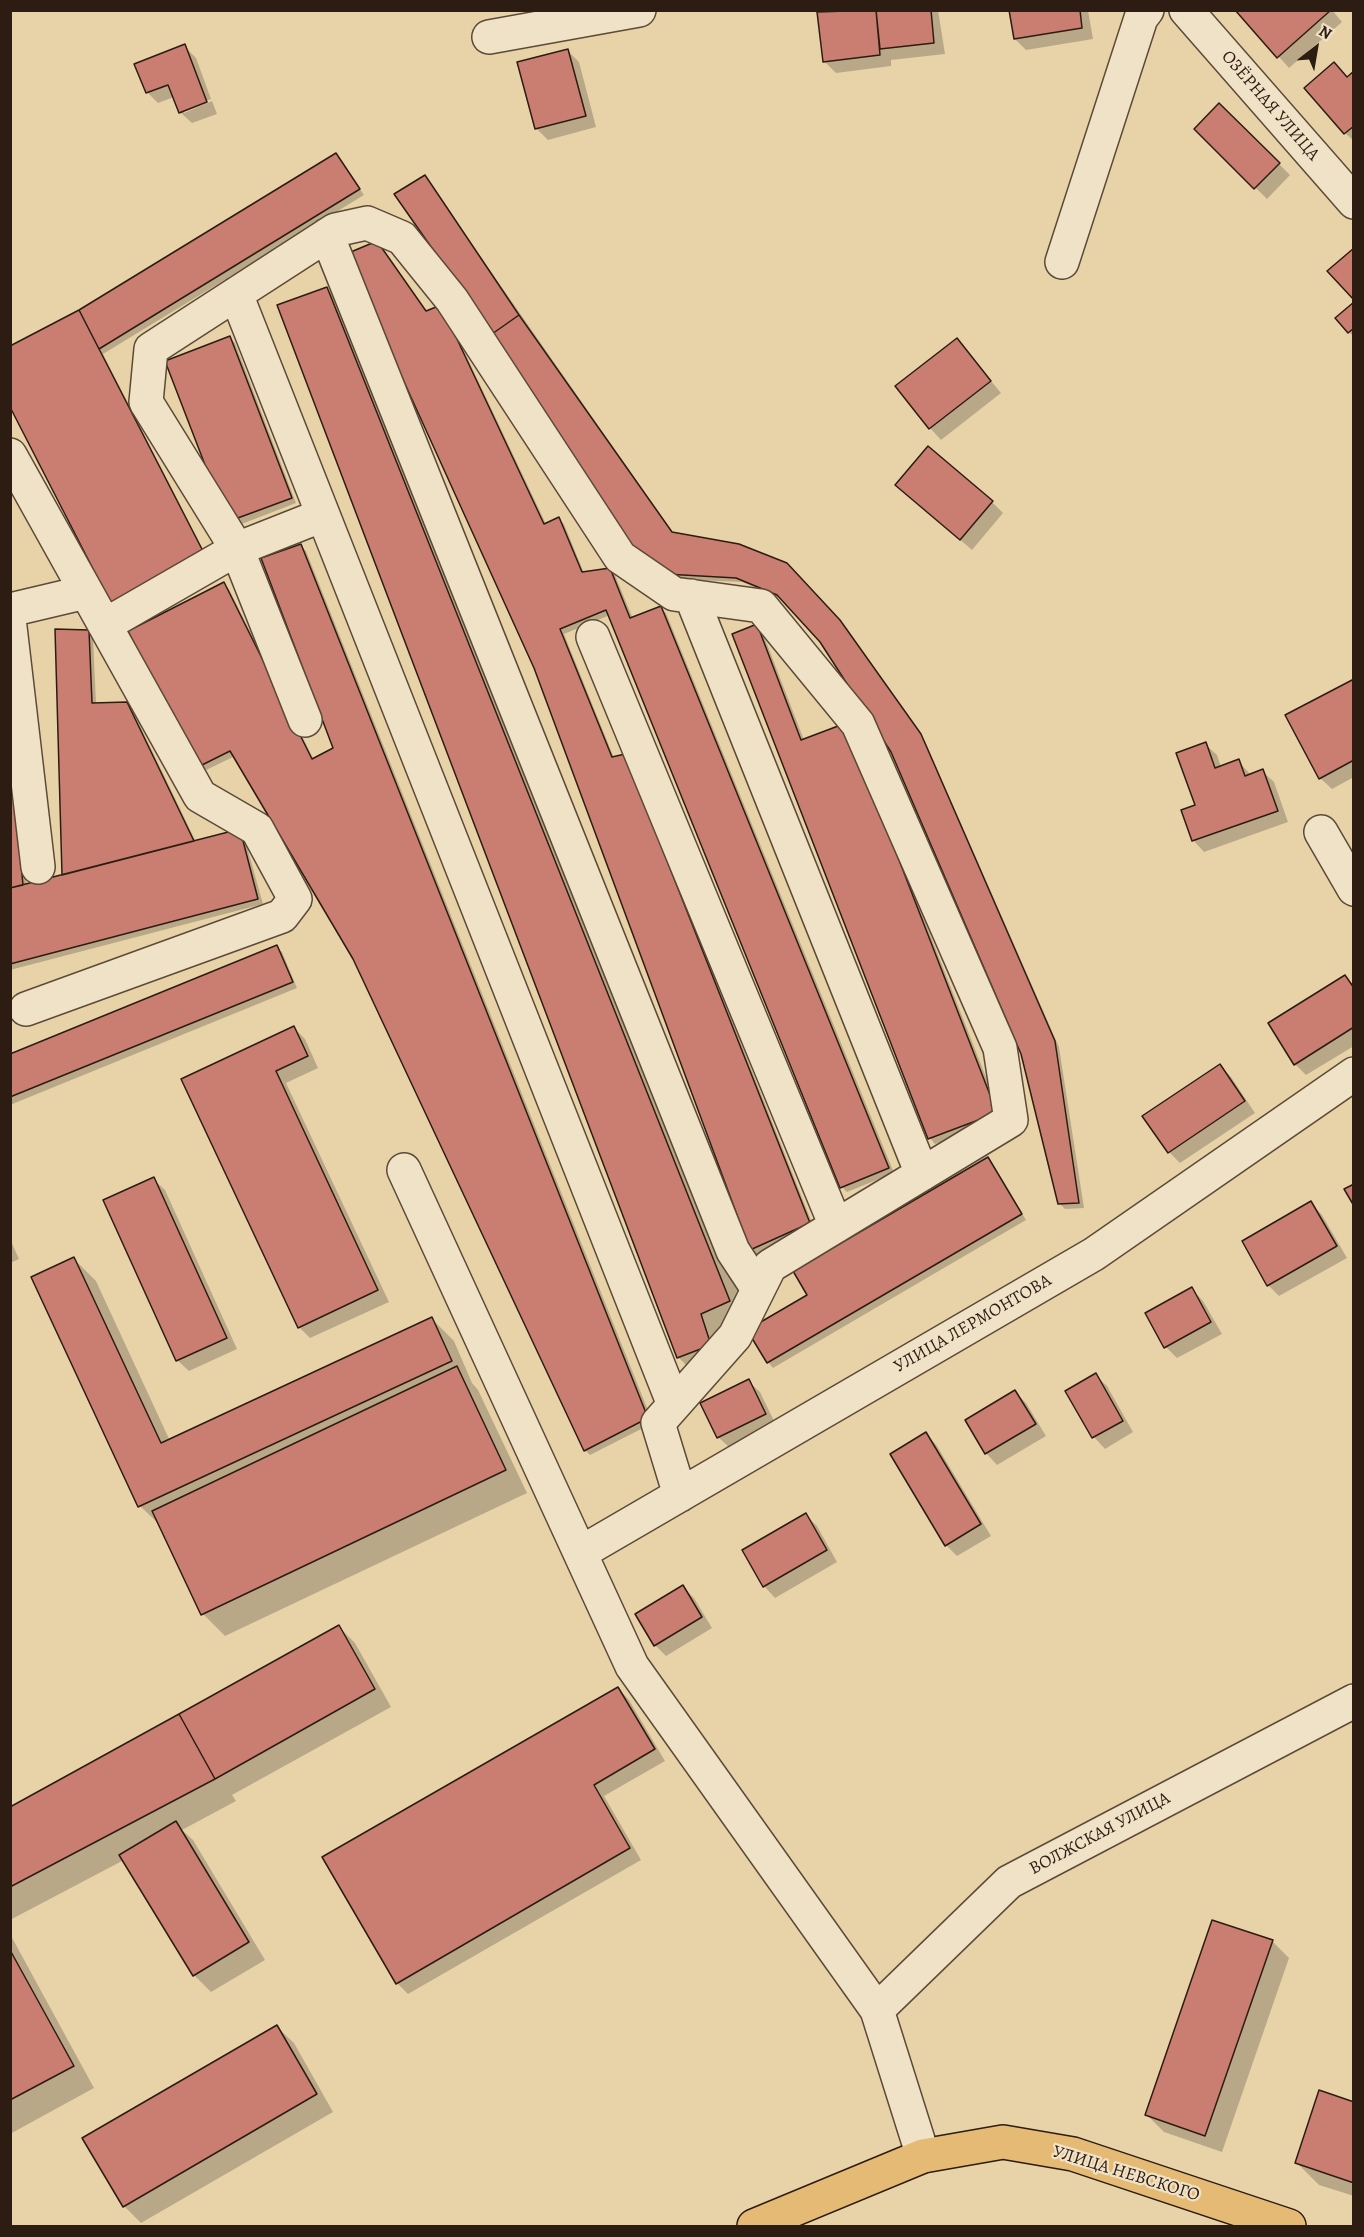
<!DOCTYPE html>
<html>
<head>
<meta charset="utf-8">
<style>
	body { margin:0 }
	#map { position:relative; width:1364px; height:2237px; overflow:hidden; background:#e8d3a9; font-family:Alegreya,serif }
	canvas { display:block }
	.frame { position:absolute; inset:0; border:12px solid #2d1c12; pointer-events:none }
	.north { position:absolute; left:1286px; top:18px; width:60px; height:60px; -webkit-text-stroke:4px #f0e2c7; paint-order:stroke; rotate:31deg; font-size:16px; font-weight:700; line-height:24px; text-align:center; color:#2d1c12 }
	.north::after { content:''; display:block; margin:auto; width:21px; height:27px; background:#2d1c12; clip-path:polygon(50% 0,100% 100%,50% 72%,0 100%) }
</style>
</head>
<body>
<div id="map">
<canvas width="1364" height="2237"></canvas>
<div class="frame"></div>
<div class="north">N</div>
</div>
<script>
const ctx = document.querySelector('canvas').getContext('2d');
ctx.lineJoin = 'round';
function fill(path, color) { ctx.fillStyle = color; ctx.fill(path, 'evenodd'); }
const poly = rows => new Path2D(rows.map(r => 'M' + r).join(''));
function trace(path, color, width, dash) { ctx.strokeStyle = color; ctx.lineWidth = width; ctx.lineCap = dash ? 'butt' : 'round'; ctx.setLineDash(dash || []); ctx.stroke(path); }
function label(font, color, halo, rows, align = 'center') {
  ctx.font = font + ' Alegreya,serif'; ctx.lineWidth = 4.5; ctx.setLineDash([]); ctx.textBaseline = 'middle'; ctx.strokeStyle = halo; ctx.fillStyle = color; for (const [text, x, y, turn = 0] of rows) {
    ctx.save(); ctx.translate(x, y); ctx.rotate((+turn || 0) * Math.PI / 180); ctx.textAlign = isNaN(turn) ? turn : align; if (halo) ctx.strokeText(text, 0, 0); ctx.fillText(text, 0, 0); ctx.restore();
  }
}
fill(poly([
	[843,10,938,10,945,54,891,60,891,66,836,73,824,61,819,13],
	[1010,10,1088,10,1093,39,1026,50,1015,39],
	[1237,10,1332,10,1342,22,1289,68],
	[184,46,196,58,211,99,184,109,184,113,212,101,217,114,192,123,180,112,174,97,158,103,147,92],
	[568,51,579,62,596,127,548,140,537,129],
	[1354,73,1354,141,1345,133],
	[1220,105,1290,175,1267,199,1196,129],
	[336,155,364,195,103,354,210,563,118,610,80,312],
	[425,177,673,533,845,627,925,741,1059,1047,1084,1208,1065,1209,1059,1203,1022,1054,892,751,821,641,784,600,742,582,672,579],
	[377,243,427,312,446,313,546,524,559,519,564,524,584,573,609,570,615,575,633,619,661,608,666,613,894,1173,847,1192,842,1187,610,615,564,634,614,758,630,761,814,1228,756,1255,751,1249],
	[326,288,348,310,751,1323,722,1336,732,1367,700,1379,678,1357],
	[1354,304,1354,337,1349,332],
	[230,338,235,343,296,503,234,527],
	[957,340,1001,393,941,440,930,428],
	[897,485,992,502,1003,513,972,550],
	[301,546,306,551,653,1423,590,1455,585,1450,354,959,235,756,202,772,197,767,224,584,229,589,314,760,335,748],
	[757,626,762,631,804,740,850,730,1002,1118,935,1144,930,1138],
	[88,632,93,637,96,704,127,703,132,709,196,842,244,836,263,904,10,970,10,701,27,886,63,876],
	[1354,681,1354,777,1332,789,1320,778],
	[1205,744,1217,755,1221,767,1238,761,1251,775,1262,771,1274,782,1288,822,1204,852,1193,840],
	[277,947,282,952,297,988,10,1105,10,1055],
	[1345,977,1354,985,1354,1046,1306,1075,1295,1064],
	[294,1028,305,1039,318,1068,286,1083,389,1302,310,1338,299,1327,183,1080],
	[1220,1066,1231,1077,1255,1113,1180,1163,1169,1152],
	[988,1159,1026,1220,773,1368,768,1362],
	[153,1179,165,1190,237,1349,189,1371,177,1360],
	[1311,1203,1322,1215,1347,1258,1279,1296,1268,1285],
	[10,1239,19,1259,10,1263],
	[74,1259,96,1281,170,1441,432,1319,454,1341,472,1383,478,1390,527,1493,225,1636,203,1614,162,1527,140,1506],
	[1192,1289,1203,1301,1222,1334,1177,1358,1166,1347],
	[1095,1375,1107,1386,1133,1432,1105,1449,1094,1437,1067,1391],
	[748,1381,760,1392,776,1425,730,1448,718,1437],
	[1015,1392,1026,1403,1046,1436,997,1465,986,1453,967,1421],
	[926,1434,937,1446,991,1536,957,1556,946,1545],
	[806,1515,817,1526,837,1562,775,1598,764,1586],
	[683,1587,694,1598,712,1628,666,1656,655,1645],
	[338,1626,355,1643,391,1707,232,1795,236,1801,182,1830,193,1840,265,1960,211,1992,194,1975,124,1860,10,1920,10,1809],
	[618,1688,629,1700,665,1761,604,1796,641,1860,408,1994,397,1983],
	[10,1934,94,2088,10,2134],
	[1272,1941,1289,1958,1222,2152,1164,2132,1147,2115],
	[277,2027,294,2043,333,2112,141,2223,124,2206],
	[1354,2103,1354,2196,1319,2185,1297,2163]
]), '#0003');
const building = poly([
	[876,10,880,55,823,62,817,12,876,10],
	[876,10,931,10,934,43,880,49,876,10],
	[1009,10,1080,10,1082,28,1014,39,1009,10],
	[1235,10,1331,10,1277,58,1235,10],
	[185,44,207,102,179,113,168,85,146,93,134,64,185,44],
	[568,49,586,116,535,129,517,62,568,49],
	[1334,62,1347,77,1354,71,1354,126,1344,134,1304,88,1334,62],
	[1219,103,1280,163,1254,189,1194,129,1219,103],
	[336,153,360,189,99,349,79,310,336,153],
	[425,175,519,315,492,334,394,194,425,175],
	[377,241,426,311,441,305,544,524,559,517,582,572,610,568,630,618,661,606,889,1168,840,1188,606,610,560,629,612,757,625,754,810,1223,750,1250,534,668,346,254,377,241],
	[1354,248,1354,300,1327,271,1354,248],
	[327,287,730,1301,701,1314,711,1345,677,1358,277,305,327,287],
	[1354,302,1354,328,1348,333,1335,318,1354,302],
	[79,310,206,557,112,606,10,407,10,346,79,310],
	[519,315,672,532,739,544,787,563,840,620,921,734,1055,1041,1079,1203,1058,1204,1021,1054,891,752,820,642,777,595,736,578,665,574,627,542,492,334,519,315],
	[230,336,292,498,227,522,165,361,230,336],
	[957,338,991,381,929,429,895,386,957,338],
	[928,446,993,501,960,540,895,485,928,446],
	[301,544,648,1418,584,1451,353,959,230,751,196,768,128,631,224,582,312,759,333,748,261,558,301,544],
	[757,624,801,740,846,723,997,1113,928,1139,732,634,757,624],
	[55,629,89,630,92,703,127,702,194,841,62,875,55,629],
	[1354,679,1354,760,1319,779,1285,715,1354,679],
	[1206,742,1215,768,1239,759,1245,776,1263,769,1278,811,1192,841,1181,810,1195,805,1176,753,1206,742],
	[10,748,23,885,10,888,10,748],
	[240,829,258,899,10,964,10,888,240,829],
	[277,945,293,982,10,1097,10,1054,277,945],
	[1345,975,1354,988,1354,1027,1294,1065,1268,1023,1345,975],
	[294,1026,308,1056,276,1071,378,1290,298,1328,181,1079,294,1026],
	[1220,1064,1245,1101,1168,1153,1142,1116,1220,1064],
	[988,1157,1022,1214,767,1363,747,1330,807,1295,793,1271,988,1157],
	[154,1177,227,1338,176,1361,103,1200,154,1177],
	[1354,1184,1354,1206,1344,1189,1354,1184],
	[1311,1201,1337,1246,1267,1286,1242,1241,1311,1201],
	[74,1257,161,1443,432,1317,452,1361,138,1507,31,1277,74,1257],
	[1192,1287,1211,1322,1164,1348,1145,1313,1192,1287],
	[457,1366,506,1470,201,1615,152,1511,457,1366],
	[1096,1373,1123,1421,1092,1438,1065,1391,1096,1373],
	[749,1379,766,1414,717,1438,700,1403,749,1379],
	[1015,1390,1036,1424,985,1454,965,1420,1015,1390],
	[926,1432,981,1524,945,1546,890,1454,926,1432],
	[806,1513,827,1550,763,1587,742,1550,806,1513],
	[683,1585,702,1617,654,1646,635,1614,683,1585],
	[339,1625,375,1689,215,1779,179,1714,339,1625],
	[618,1687,655,1749,594,1785,630,1848,396,1984,322,1857,618,1687],
	[179,1714,215,1779,10,1887,10,1807,179,1714],
	[176,1821,249,1942,193,1976,119,1855,176,1821],
	[1212,1920,1273,1940,1205,2136,1145,2115,1212,1920],
	[10,1950,74,2066,10,2100,10,1950],
	[277,2025,317,2094,123,2207,82,2138,277,2025],
	[1319,2090,1354,2102,1354,2183,1295,2163,1319,2090]
]);
fill(building, '#c97e71');
trace(building, '#2d1c12', 1.5);
const minor = poly([
	[1186,10,1354,202],
	[489,37,639,10],
	[327,235,733,1251,758,1289],
	[1062,262,1141,18,1147,10],
	[236,294,674,1405],
	[10,455,200,796,257,829,295,899,282,916,26,1009],
	[691,596,922,1174],
	[10,610,86,592],
	[105,625,237,549,323,515],
	[10,627,38,867],
	[593,637,836,1226],
	[305,720,237,549,146,402,151,349,335,230,367,223,402,238,452,300,620,557,674,594,761,606,858,724,1000,1048,1011,1120,770,1266,735,1336,658,1423,680,1495],
	[1321,832,1354,889],
	[404,1170,632,1666,877,2010,923,2156],
	[580,1553,1094,1254,1354,1074],
	[877,2010,1009,1882,1354,1701]
]);
const major = poly([
	[754,2226,923,2156,1003,2142,1073,2154,1289,2226]
]);
trace(minor, '#5c4a38', 36);
trace(major, '#2d1c12', 36);
trace(minor, '#f0e2c7', 33);
trace(major, '#e4ba74', 33);
label('18px', '#2d1c12', '#f0e2c7', [
	["ОЗЁРНАЯ УЛИЦА",1270,106,49],
	["УЛИЦА ЛЕРМОНТОВА",973,1324,-30],
	["ВОЛЖСКАЯ УЛИЦА",1100,1834,-28],
	["УЛИЦА НЕВСКОГО",1126,2174,17]
]);
</script>
</body>
</html>
